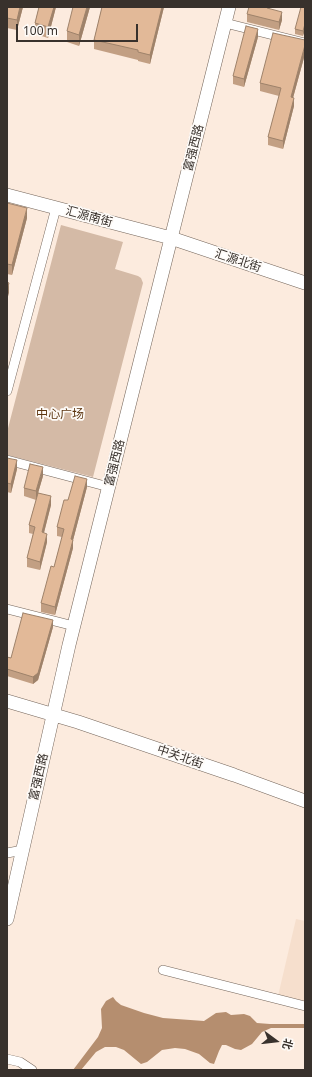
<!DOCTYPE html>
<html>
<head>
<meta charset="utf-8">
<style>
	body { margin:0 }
	#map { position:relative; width:312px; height:1077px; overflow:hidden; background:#fcebde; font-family:"Noto Sans","Noto Sans SC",sans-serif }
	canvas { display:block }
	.frame { position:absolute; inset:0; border:8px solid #38312c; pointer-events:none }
	.north { position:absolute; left:256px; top:1021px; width:40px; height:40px; -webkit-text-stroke:3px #fefbf8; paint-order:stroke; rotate:105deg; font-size:11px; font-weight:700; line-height:16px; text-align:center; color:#38312c }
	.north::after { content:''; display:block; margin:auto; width:14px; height:18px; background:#38312c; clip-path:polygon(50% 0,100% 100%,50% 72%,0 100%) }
	.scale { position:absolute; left:16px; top:24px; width:122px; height:18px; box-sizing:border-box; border:2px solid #38312c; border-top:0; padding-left:5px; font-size:12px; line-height:14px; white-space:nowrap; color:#38312c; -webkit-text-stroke:3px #fefbf8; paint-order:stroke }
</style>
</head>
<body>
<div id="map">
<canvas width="312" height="1077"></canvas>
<div class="frame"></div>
<div class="north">北</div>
<div class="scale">100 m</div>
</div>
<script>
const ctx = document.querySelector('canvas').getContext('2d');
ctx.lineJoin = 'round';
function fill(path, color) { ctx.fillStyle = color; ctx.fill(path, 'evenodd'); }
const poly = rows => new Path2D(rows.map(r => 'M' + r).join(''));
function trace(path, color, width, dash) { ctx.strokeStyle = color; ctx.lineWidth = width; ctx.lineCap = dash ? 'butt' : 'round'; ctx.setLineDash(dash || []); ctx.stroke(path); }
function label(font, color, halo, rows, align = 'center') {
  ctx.font = font + ' "Noto Sans","Noto Sans SC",sans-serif'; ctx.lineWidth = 3.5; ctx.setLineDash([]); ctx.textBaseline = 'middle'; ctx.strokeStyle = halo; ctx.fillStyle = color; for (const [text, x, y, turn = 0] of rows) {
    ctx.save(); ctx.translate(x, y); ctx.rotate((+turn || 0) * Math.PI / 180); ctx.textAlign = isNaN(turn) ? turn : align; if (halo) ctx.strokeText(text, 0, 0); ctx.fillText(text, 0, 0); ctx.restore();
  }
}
fill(poly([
	[296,919,305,921,305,1003,278,996]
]), '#f6dfcd');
fill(poly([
	[61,225,123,242,115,269,138,276,141,278,143,283,93,477,7,455,7,432]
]), '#d4baa6');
fill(poly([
	[113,997,116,1001,121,1005,144,1013,163,1018,204,1021,216,1013,226,1012,231,1015,244,1014,250,1016,257,1023,270,1024,305,1024,305,1028,271,1028,262,1032,252,1044,241,1050,235,1049,226,1045,222,1045,219,1051,214,1064,210,1063,199,1054,185,1049,175,1048,162,1050,147,1062,141,1064,124,1050,116,1047,105,1047,96,1052,81,1070,73,1070,98,1037,102,1028,101,1009,106,1001]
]), '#b58e6f');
const street = poly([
	[225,23,305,43],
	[7,391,56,208],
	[7,460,109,487],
	[7,609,74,626],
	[7,853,23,850],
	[163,970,305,1006],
	[7,1059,20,1062,32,1070]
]);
const secondary = poly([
	[7,195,171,238,305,283],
	[7,701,78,722,234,775,305,801],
	[7,919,69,645,229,7]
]);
trace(street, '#75665b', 10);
trace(secondary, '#75665b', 14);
trace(street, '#fff', 9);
trace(secondary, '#fff', 13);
fill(poly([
	[7,7,23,7,17,30,7,28],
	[39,7,56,7,48,38,35,34,35,23],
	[90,7,79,46,67,42,67,31],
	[102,7,164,7,150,64,138,61,138,60,94,49,94,40],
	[305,7,303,36,295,34,295,29],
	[269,8,282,20,279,30,247,22,247,14],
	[258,37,244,87,233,84,233,76],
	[305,40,305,54,293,98,294,106,283,149,268,145,268,137,279,96,260,91,260,83],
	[7,203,27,218,12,275,7,274],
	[7,458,17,469,11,493,7,492],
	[43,476,38,493,51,505,44,533,47,542,40,570,27,567,27,558,33,534,29,533,29,525,36,500,24,496,24,488],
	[87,487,73,540,73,548,55,615,41,612,41,603,54,567,62,537,57,536,57,527,68,500],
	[53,627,38,680,33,684,7,676,7,657,11,658]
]), '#c29f83');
fill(poly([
	[20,7,23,7,17,30,17,20],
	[54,7,56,7,48,38,48,27],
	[87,7,90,7,79,46,79,35],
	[162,7,164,7,150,64,150,55],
	[282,12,282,20,279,30,279,22],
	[305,24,305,30,303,36,303,31],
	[258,29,258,37,244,87,244,79],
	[305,45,305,54,291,105,291,97],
	[294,98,294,106,283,149,283,141],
	[27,208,27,218,12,275,12,265],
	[9,283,9,293,7,300,7,290],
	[17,460,17,469,11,493,11,484],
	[43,467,43,476,36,500,36,491],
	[87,479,87,487,71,548,71,539],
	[51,496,51,505,42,540,42,532],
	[47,534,47,542,40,570,40,562],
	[73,540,73,548,55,615,55,607],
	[53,620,53,627,38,680,33,684,33,677]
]), '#9e826a');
const building = poly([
	[7,7,20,7,17,20,7,18,7,7],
	[39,7,54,7,48,27,35,23,39,7],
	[73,7,87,7,79,35,67,31,73,7],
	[102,7,162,7,150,55,138,52,138,50,94,40,102,7],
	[249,7,268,7,267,8,282,12,279,22,247,14,249,7],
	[301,7,305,7,305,24,303,31,295,29,301,7],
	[246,26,258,29,244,79,233,76,246,26],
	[273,33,305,40,305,45,291,97,294,98,283,141,268,137,281,88,260,83,273,33],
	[7,203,27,208,12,265,7,264,7,203],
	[7,282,9,283,7,290,7,282],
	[7,458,17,460,11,484,7,483,7,458],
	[30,464,43,467,36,491,24,488,30,464],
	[75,476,87,479,71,539,73,540,55,607,41,603,51,566,54,567,64,529,57,527,64,500,68,500,75,476],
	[38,493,51,496,42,532,47,534,40,562,27,558,35,527,29,525,38,493],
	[23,613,53,620,38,673,33,677,7,669,7,657,11,658,23,613]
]);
fill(building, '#e2b998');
trace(building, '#9e826a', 1);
label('12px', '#38312c', '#fefbf8', [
	["富强西路",194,148,-76],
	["汇源南街",89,217,15],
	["汇源北街",238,261,18],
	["富强西路",115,463,-76],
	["中关北街",180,757,19],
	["富强西路",39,777,-77]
]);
label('12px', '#5c350f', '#fefbf8', [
	["中心广场",60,415]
]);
</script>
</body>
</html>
